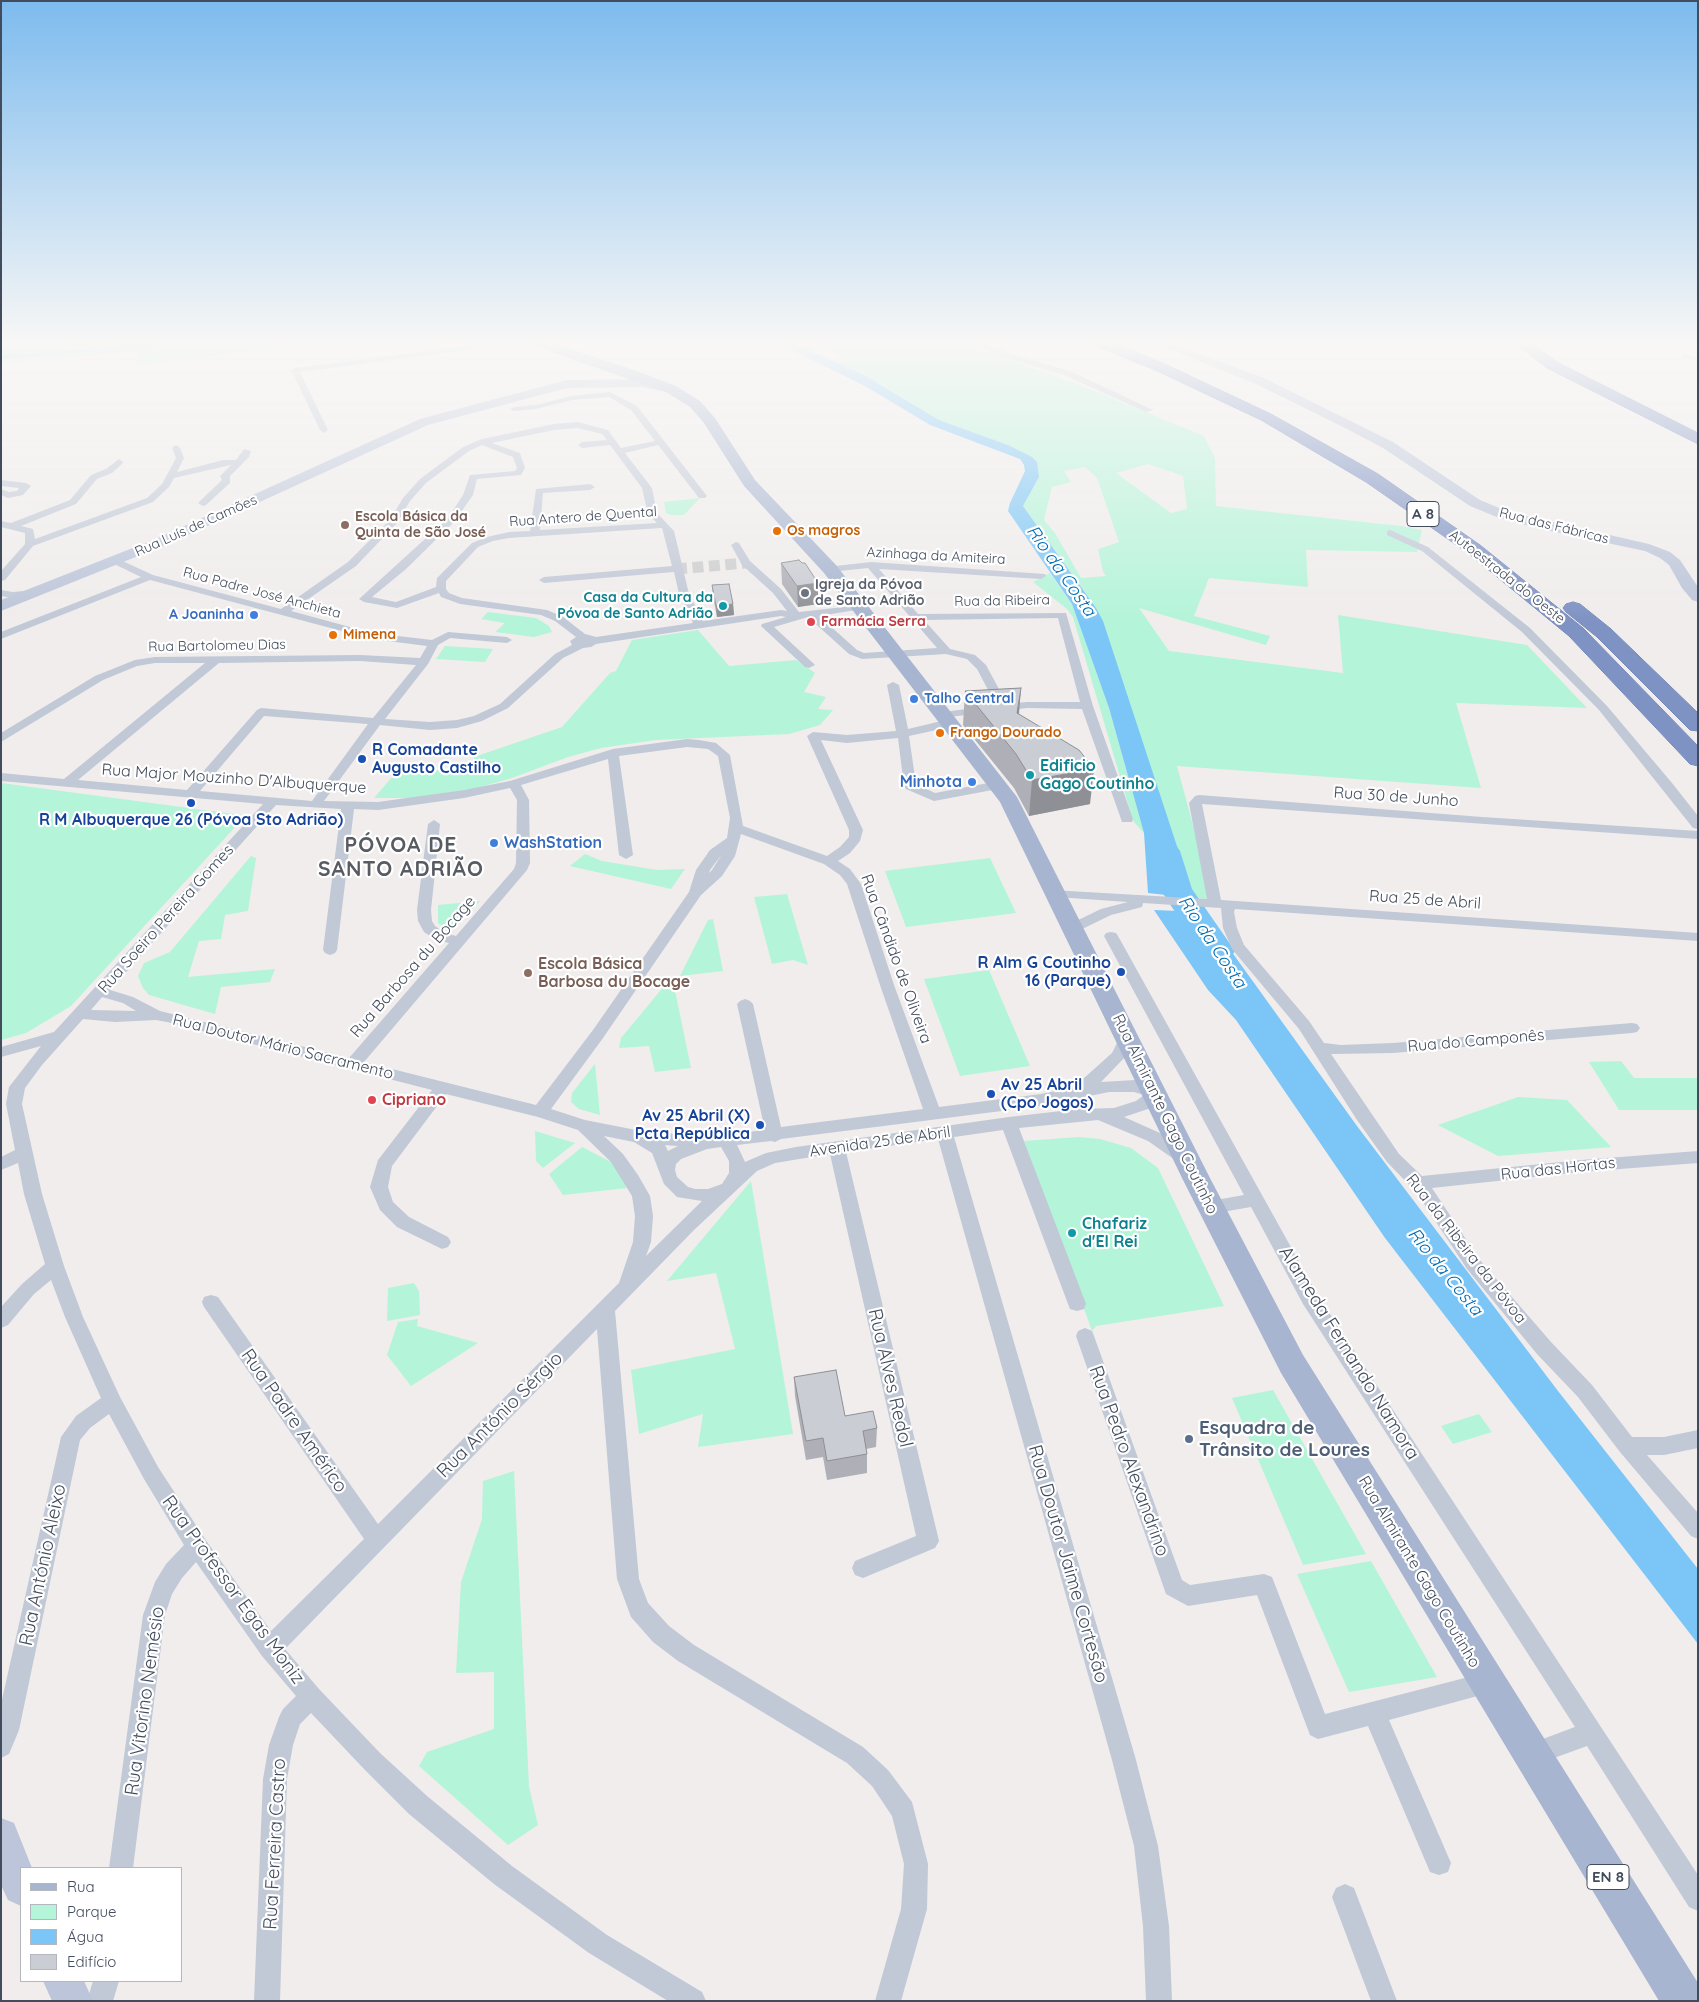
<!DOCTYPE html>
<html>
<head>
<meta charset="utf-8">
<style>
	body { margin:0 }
	#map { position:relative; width:1699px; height:2002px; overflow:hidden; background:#f0edec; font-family:Quicksand,sans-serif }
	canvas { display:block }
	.frame { position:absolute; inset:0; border:2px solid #434c5c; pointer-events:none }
	.legend { position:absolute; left:20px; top:1867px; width:162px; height:115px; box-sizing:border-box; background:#fff; border:1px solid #b4b7be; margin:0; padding:6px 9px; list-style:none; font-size:15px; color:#434c5c }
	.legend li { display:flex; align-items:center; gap:10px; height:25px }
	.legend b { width:25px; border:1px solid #b4b7be }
</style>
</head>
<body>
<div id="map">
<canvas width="1699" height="2002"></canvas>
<div class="frame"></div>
<ul class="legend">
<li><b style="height:6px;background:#a8b5d0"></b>Rua</li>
<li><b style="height:14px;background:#b4f4d9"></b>Parque</li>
<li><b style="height:14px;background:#7cc6f7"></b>Água</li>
<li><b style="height:14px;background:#cbcdd5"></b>Edifício</li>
</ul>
</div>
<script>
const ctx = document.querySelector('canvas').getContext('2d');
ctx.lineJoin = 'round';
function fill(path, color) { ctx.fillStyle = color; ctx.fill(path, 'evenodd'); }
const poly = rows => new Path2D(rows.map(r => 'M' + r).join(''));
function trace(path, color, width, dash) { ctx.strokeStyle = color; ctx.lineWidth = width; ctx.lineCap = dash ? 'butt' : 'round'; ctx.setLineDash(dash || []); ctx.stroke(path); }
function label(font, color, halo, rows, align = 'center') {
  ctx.font = font + ' Quicksand,sans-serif'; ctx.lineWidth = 4.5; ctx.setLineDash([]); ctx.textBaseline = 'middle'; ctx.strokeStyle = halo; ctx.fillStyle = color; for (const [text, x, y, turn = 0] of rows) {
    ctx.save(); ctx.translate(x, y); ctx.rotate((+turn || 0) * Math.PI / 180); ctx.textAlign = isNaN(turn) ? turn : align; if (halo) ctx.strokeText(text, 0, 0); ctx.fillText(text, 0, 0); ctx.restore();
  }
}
fill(poly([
	[1,342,336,342,139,364,140,352,1,362],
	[811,342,960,342,1085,387,1204,436,1215,458,1216,506,1401,526,1422,530,1417,552,1306,550,1308,587,1209,578,1194,616,1270,636,1266,645,1139,608,1169,651,1343,673,1338,615,1527,645,1587,708,1456,703,1481,788,1177,766,1197,840,1207,899,1194,898,1096,608,1023,506,1039,477,1008,445,939,420,864,375,838,363,850,360],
	[1148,464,1183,476,1187,509,1171,513,1116,473],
	[1085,467,1097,478,1119,542,1098,549,1103,572,1106,576,1081,578,1055,533,1044,520,1052,487,1071,482,1064,471],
	[700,498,684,515,671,515,666,513,664,502],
	[1050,573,1072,604,1109,708,1144,833,1134,822,1131,814,1073,617,1067,609,1033,582],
	[488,612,536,618,549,626,552,632,534,637,495,632,505,623,481,619],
	[698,630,729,666,796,660,815,673,804,692,826,697,818,709,833,710,820,725,789,734,656,740,601,748,568,757,512,778,477,788,411,798,374,798,399,769,409,768,423,771,450,770,473,764,474,757,562,727,610,673,616,671,632,640],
	[445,646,493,649,485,662,436,659],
	[1,783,242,815,237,825,71,1006,26,1033,1,1040],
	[585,854,602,861,657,870,685,869,671,889,570,866],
	[251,856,256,858,248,911,225,915,221,939,199,941,188,977,275,969,270,982,221,987,215,1014,149,995,143,988,138,976,144,963,170,952],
	[990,858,1016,913,906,927,885,871],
	[787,894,808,965,793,960,772,964,754,897],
	[480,901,456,927,445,928,438,923,438,905],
	[713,919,723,971,680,976,708,920],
	[989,970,1030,1066,960,1076,924,979],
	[673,981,691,1068,655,1072,649,1046,619,1048,621,1038,665,985],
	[1621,1061,1634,1078,1698,1078,1698,1110,1619,1110,1589,1062],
	[595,1064,600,1115,579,1109,571,1102,572,1093],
	[1518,1097,1567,1100,1611,1147,1498,1156,1438,1125],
	[535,1131,575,1143,543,1168,536,1161],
	[1079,1137,1100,1139,1131,1148,1158,1168,1224,1306,1096,1326,1092,1331,1024,1141],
	[582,1147,613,1163,627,1188,563,1195,549,1174],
	[751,1181,793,1434,698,1447,703,1414,639,1434,631,1370,735,1349,716,1273,667,1281],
	[414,1283,419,1291,420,1315,387,1321,388,1288],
	[418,1319,417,1326,478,1343,411,1386,387,1355,398,1322],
	[1273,1390,1366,1554,1303,1565,1232,1398],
	[1479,1414,1492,1432,1453,1444,1441,1426],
	[514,1471,529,1787,538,1825,508,1845,419,1766,427,1752,494,1729,494,1672,456,1673,461,1582,482,1519,483,1481],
	[1371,1561,1437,1677,1349,1692,1297,1574]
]), '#b4f4d9');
fill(poly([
	[775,342,792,342,864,375,939,420,1008,445,1032,457,1037,462,1039,477,1023,506,1096,608,1103,621,1194,898,1148,893,1144,833,1109,708,1072,604,1008,511,1010,503,1025,471,1024,465,1020,459,930,425,865,386],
	[1154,910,1203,912,1357,1126,1558,1391,1698,1569,1698,1644,1385,1238,1236,1020,1208,990]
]), '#7cc6f7');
trace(poly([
	[1,357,150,346,173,342]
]), '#7cc6f7', 3);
fill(poly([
	[1164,842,1175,844,1180,851,1192,889,1235,951,1230,959,1218,962,1206,959,1160,889,1148,851,1153,844,1164,842]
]), '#7cc6f7');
trace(poly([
	[676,569,746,563]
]), '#cdcdcf', 11, [11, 5.5]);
const highway = poly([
	[1091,342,1111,342,1165,364,1271,414,1378,474,1480,545,1583,628,1698,746,1698,766,1690,764,1569,636,1468,553,1366,482,1261,420,1155,370,1093,345,1091,342],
	[1513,342,1529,342,1557,362,1698,433,1698,444,1547,368,1513,342],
	[1573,602,1580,604,1611,629,1698,713,1698,731,1690,730,1597,637,1566,612,1563,608,1566,604,1573,602]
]);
trace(highway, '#697dae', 1);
fill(poly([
	[476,342,484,342,477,349,300,372,328,430,324,433,320,430,291,370,295,368,474,345,476,342],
	[970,342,981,342,1011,354,1070,371,1153,410,1146,412,1064,375,1005,358,970,342],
	[1682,354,1698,357,1698,361,1682,358,1682,354],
	[610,392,637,406,707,496,705,498,699,498,658,445,625,453,652,488,657,513,674,531,689,594,703,621,781,610,787,611,773,593,742,565,731,545,736,542,739,543,750,561,781,589,799,612,862,605,863,607,862,609,819,616,857,650,864,653,937,648,868,568,830,572,825,569,826,567,871,562,1045,574,1046,576,1041,579,879,569,918,614,1066,613,1093,706,1133,819,1132,822,1122,822,1121,819,1082,709,1027,708,940,718,938,716,940,714,944,712,996,705,977,669,967,659,946,654,862,659,849,654,808,617,774,627,813,663,815,665,809,668,805,667,761,626,762,624,786,617,781,616,596,644,591,647,583,648,563,658,508,708,482,721,457,728,430,730,380,725,324,801,378,802,464,790,510,781,613,749,687,739,699,740,716,743,730,755,743,826,827,856,840,847,849,837,849,830,807,736,813,732,847,735,896,731,887,685,893,682,899,685,908,729,950,719,956,723,954,726,909,736,916,784,935,793,999,781,1003,782,1005,785,1003,788,934,801,906,789,904,786,898,738,847,743,821,740,863,830,860,841,850,853,838,861,850,869,861,884,894,985,939,1107,1041,1094,1074,1087,1112,1053,1122,1033,1127,1032,1132,1033,1135,1037,1126,1056,1101,1082,1136,1080,1162,1090,1164,1094,1162,1098,1148,1109,1124,1117,1160,1133,1190,1154,1192,1158,1190,1162,1184,1164,1178,1162,1148,1141,1098,1120,1019,1128,1086,1304,1084,1309,1077,1311,1070,1309,1068,1304,1003,1130,954,1137,1136,1760,1158,1846,1169,1926,1172,2001,1146,2001,1143,1926,1134,1846,1112,1760,938,1139,846,1152,939,1541,935,1548,863,1578,855,1575,852,1568,855,1561,916,1536,830,1154,775,1163,757,1171,694,1230,615,1311,639,1579,648,1603,669,1626,694,1645,863,1747,888,1770,912,1802,928,1864,927,1909,901,2001,875,2001,901,1909,904,1864,892,1816,872,1786,847,1763,678,1661,653,1642,631,1617,617,1579,597,1329,285,1649,319,1689,380,1753,427,1796,512,1866,607,1935,702,1992,706,2001,668,2001,589,1953,494,1884,409,1814,364,1769,311,1713,300,1724,293,1745,287,1779,280,2001,254,2001,263,1779,269,1745,279,1717,283,1709,296,1696,262,1656,196,1562,182,1578,172,1594,165,1615,133,1868,109,1868,143,1615,155,1582,166,1564,184,1545,144,1479,109,1414,90,1428,80,1440,19,1730,9,1754,1,1758,1,1704,61,1437,76,1416,101,1398,65,1317,51,1280,34,1294,8,1325,1,1328,1,1307,22,1284,45,1264,24,1194,18,1163,1,1170,1,1157,15,1150,6,1104,9,1087,41,1046,1,1057,1,1047,54,1032,263,804,1,781,1,773,64,779,205,663,155,663,137,666,103,680,1,742,1,733,95,676,135,660,155,657,360,655,420,658,427,646,372,639,150,580,1,639,1,632,141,577,112,563,111,561,116,558,153,575,281,609,348,562,390,520,403,498,420,479,463,447,482,439,554,424,578,422,608,430,621,448,655,441,631,410,609,397,572,400,536,409,514,411,510,409,514,407,536,405,572,396,610,392],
	[578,428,602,434,607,440,582,442,578,445,582,448,610,445,642,488,648,514,657,523,540,530,543,493,590,490,595,487,590,484,536,489,530,531,509,532,487,537,472,543,437,578,436,587,396,602,372,597,406,569,454,522,473,495,477,479,521,475,525,468,520,453,492,443,554,430,578,428],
	[482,445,513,457,517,468,515,471,470,475,463,495,448,518,359,599,364,602,397,608,439,593,441,597,460,604,541,615,555,621,576,637,570,641,572,645,555,654,500,704,474,716,457,720,430,722,385,719,428,664,438,645,450,638,507,643,512,640,507,637,448,632,432,640,372,633,291,611,356,566,397,523,410,501,426,483,469,451,482,445],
	[662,528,672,566,544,577,539,580,544,583,674,572,679,594,693,623,596,637,585,634,563,617,547,610,462,598,449,593,446,589,446,581,478,547,493,541,509,538,662,528],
	[1058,618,1080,702,1027,702,1007,704,986,665,975,655,950,649,924,620,1058,618],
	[360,661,416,665,373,718,261,708,257,710,187,790,78,780,219,663,360,661],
	[264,716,368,724,312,801,200,791,264,716],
	[687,747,708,749,718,756,730,818,727,838,710,850,696,870,689,892,593,1030,536,1105,364,1062,527,870,530,863,529,800,521,785,608,759,619,855,626,859,633,855,619,756,687,747],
	[510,788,517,800,516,863,514,869,456,936,445,933,435,926,432,921,431,910,440,824,434,820,428,824,417,910,418,921,424,932,436,940,449,943,349,1058,160,1011,133,997,110,990,276,805,341,809,323,950,325,953,330,955,335,953,337,950,354,809,378,810,464,798,510,788],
	[741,834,824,864,840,875,847,884,880,985,923,1109,781,1127,753,1004,750,1001,745,999,740,1001,737,1004,765,1130,707,1137,636,1130,585,1120,551,1109,603,1038,701,895,722,876,735,856,741,834],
	[722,854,712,870,709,873,710,870,722,854],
	[102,997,123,1003,136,1011,91,1010,102,997],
	[83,1019,115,1022,156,1020,167,1022,432,1090,378,1160,370,1187,380,1210,397,1227,442,1249,448,1247,451,1242,448,1237,409,1217,393,1202,388,1187,392,1166,446,1094,538,1117,578,1130,611,1162,632,1196,635,1216,633,1242,619,1283,378,1524,218,1297,211,1295,204,1297,202,1302,204,1307,364,1539,271,1631,205,1539,158,1467,120,1397,83,1317,64,1266,42,1194,22,1104,25,1088,42,1065,83,1019],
	[1109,1092,1134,1092,1144,1095,1136,1101,1114,1108,1079,1109,1009,1117,796,1147,766,1153,745,1162,737,1145,771,1141,775,1142,781,1139,1041,1106,1109,1092],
	[604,1136,634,1142,652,1153,664,1184,677,1197,702,1201,646,1256,651,1242,653,1216,650,1196,638,1175,623,1154,604,1136],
	[665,1145,678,1146,668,1151,665,1145],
	[721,1147,729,1161,729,1173,722,1184,708,1189,695,1189,688,1187,677,1177,675,1170,676,1164,681,1159,707,1149,721,1147],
	[176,445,180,448,184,458,177,472,223,460,236,460,244,449,251,451,249,457,230,476,230,483,206,505,203,506,198,503,222,480,220,476,231,465,174,478,169,487,153,502,33,546,5,580,1,581,1,571,25,544,25,533,1,527,1,521,11,523,70,500,91,475,106,469,119,459,123,462,122,464,112,473,97,479,76,504,21,526,33,529,35,539,147,498,162,484,176,458,172,448,176,445],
	[1,480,26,483,31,486,23,495,8,498,1,495,1,489,9,492,17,491,19,488,1,486,1,480],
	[1390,530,1428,547,1530,628,1607,706,1672,783,1698,816,1698,829,1693,828,1599,710,1522,632,1422,551,1387,535,1387,531,1390,530],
	[1,590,13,592,34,590,39,593,34,596,13,598,1,596,1,590],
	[1199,795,1482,817,1698,831,1698,839,1202,804,1221,900,1698,933,1698,941,1235,909,1234,912,1237,928,1244,945,1309,1021,1324,1043,1341,1045,1393,1043,1632,1023,1637,1024,1640,1028,1637,1032,1632,1033,1393,1053,1331,1054,1399,1154,1422,1176,1581,1160,1698,1151,1698,1163,1581,1172,1432,1188,1479,1259,1551,1342,1592,1385,1632,1437,1664,1437,1698,1430,1698,1448,1664,1455,1647,1455,1698,1513,1698,1539,1691,1536,1620,1452,1578,1397,1537,1354,1467,1269,1417,1193,1387,1162,1357,1120,1299,1029,1232,949,1223,928,1221,908,1143,903,1142,907,1111,915,1078,931,1068,931,1066,928,1068,925,1101,909,1128,902,1056,897,1051,896,1049,893,1051,890,1207,899,1189,803,1195,796,1199,795],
	[1111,932,1116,933,1118,936,1317,1294,1698,1875,1698,1911,1689,1907,1587,1746,1532,1766,1524,1762,1520,1754,1524,1746,1575,1727,1303,1304,1251,1207,1211,1214,1205,1212,1202,1207,1205,1202,1244,1195,1104,936,1106,933,1111,932],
	[1085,1328,1092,1331,1094,1336,1182,1580,1190,1585,1264,1574,1272,1577,1325,1714,1488,1672,1496,1675,1499,1683,1496,1691,1389,1720,1451,1863,1448,1872,1439,1875,1430,1872,1368,1726,1318,1739,1310,1735,1257,1595,1188,1606,1166,1594,1076,1336,1078,1331,1085,1328],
	[1345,1884,1354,1888,1397,2001,1371,2001,1332,1897,1336,1888,1345,1884],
	[93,1981,119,1981,113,2001,87,2001,93,1981]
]), '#c1c8d6');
fill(poly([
	[1152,342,1168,342,1264,378,1393,442,1480,500,1509,512,1649,544,1670,552,1680,560,1698,587,1698,602,1692,600,1682,588,1669,565,1660,558,1645,551,1541,529,1499,518,1470,506,1383,448,1347,429,1256,384,1152,342],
	[642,379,675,386,677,389,671,393,642,387,567,388,428,425,168,544,1,611,1,600,158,538,420,419,567,380,642,379],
	[1,1818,14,1823,32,1868,21,1868,21,1906,8,1900,1,1885,1,1818],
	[43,1981,84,1981,93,2001,52,2001,43,1981]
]), '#bcc5d9');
fill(poly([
	[529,342,549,342,637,371,676,386,700,401,715,418,755,480,836,565,1017,797,1211,1180,1303,1355,1698,1983,1698,2001,1659,2001,1281,1373,1183,1180,1000,802,824,573,744,486,704,423,690,407,666,392,531,345,529,342]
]), '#a8b5d0');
fill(highway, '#7e92c3');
fill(poly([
	[781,563,818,583,818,604,798,607,782,584],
	[712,585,733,604,734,615,717,617,713,596],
	[1021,688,1019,715,1090,804,1029,816,1014,788,963,725,965,691],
	[794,1377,845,1416,877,1428,876,1447,866,1449,867,1454,867,1473,827,1480,823,1457,806,1460,795,1396]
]), '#afb0b7');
fill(poly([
	[818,583,818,604,798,607,797,586],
	[733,604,734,615,717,617,716,606],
	[1021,688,1018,722,1017,713],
	[1094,769,1090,804,1029,816,1032,780]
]), '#8e9095');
const building = poly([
	[799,560,802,563,805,563,818,583,797,586,781,563,799,560],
	[729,584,733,604,716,606,712,585,729,584],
	[1021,688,1017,713,1079,750,1094,769,1032,780,1016,754,965,691,1021,688],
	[836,1370,845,1416,873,1411,877,1428,863,1431,867,1454,827,1461,823,1438,806,1441,794,1377,836,1370]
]);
fill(building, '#cbcdd5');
trace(building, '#8e9095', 1);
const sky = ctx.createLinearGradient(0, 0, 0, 623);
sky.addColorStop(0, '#7dbbee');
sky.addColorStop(0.55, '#f8f7f6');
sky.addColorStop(1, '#f8f7f600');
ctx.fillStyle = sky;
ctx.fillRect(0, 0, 1699, 623);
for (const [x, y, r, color] of [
	[345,525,5,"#8d6e63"],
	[777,531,5,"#e8710a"],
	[805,593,5,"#6b7280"],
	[723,606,5,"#0f9aa8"],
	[254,615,5,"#3f7fe0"],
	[811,622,5,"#e0444e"],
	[333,635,5,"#e8710a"],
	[914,699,5,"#3f7fe0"],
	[940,733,5,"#e8710a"],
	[362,759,5,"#1a4fb4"],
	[1030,775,5,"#0f9aa8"],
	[972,782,5,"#3f7fe0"],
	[191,803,5,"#1a4fb4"],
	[494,843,5,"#3f7fe0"],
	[1121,972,5,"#1a4fb4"],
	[528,973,5,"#8d6e63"],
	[991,1094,5,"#1a4fb4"],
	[372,1100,5,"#e0444e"],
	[760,1125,5,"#1a4fb4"],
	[1072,1233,5,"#0f9aa8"],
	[1189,1439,5,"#5c6f8a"]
]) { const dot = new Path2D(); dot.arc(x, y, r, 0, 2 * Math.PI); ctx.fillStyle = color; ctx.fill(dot); trace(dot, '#fff', 2); }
label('bold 14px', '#785e54', '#fff', [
	["Escola Básica da",355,517],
	["Quinta de São José",355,533]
], 'left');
label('14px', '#434c5c', '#fff', [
	["Rua Antero de Quental",583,517,-4],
	["Rua Luís de Camões",196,526,-24],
	["Rua das Fábricas",1554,526,14],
	["Azinhaga da Amiteira",936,556,3],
	["Autoestrada do Oeste",1507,577,38],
	["Rua Padre José Anchieta",262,593,15],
	["Rua da Ribeira",1002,601,-1],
	["Rua Bartolomeu Dias",217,646,-1]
]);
label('bold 14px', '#c56008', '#fff', [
	["Os magros",787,531],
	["Mimena",343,635],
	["Frango Dourado",950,733]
], 'left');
label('bold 14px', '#5b616d', '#fff', [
	["Igreja da Póvoa",815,585],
	["de Santo Adrião",815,601]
], 'left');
label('bold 14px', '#0d838f', '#fff', [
	["Casa da Cultura da",713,598],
	["Póvoa de Santo Adrião",713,614]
], 'right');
label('bold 14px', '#366cbe', '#fff', [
	["A Joaninha",244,615],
	["Talho Central",924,699,"left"]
], 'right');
label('bold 14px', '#be3a42', '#fff', [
	["Farmácia Serra",821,622]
], 'left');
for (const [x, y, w] of [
	[1423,514,32],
	[1608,1877,42]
]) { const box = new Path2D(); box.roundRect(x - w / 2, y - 12.5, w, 25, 4); ctx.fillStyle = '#fff'; ctx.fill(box); trace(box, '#434c5c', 1); }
label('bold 15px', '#434c5c', null, [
	["A 8",1423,514],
	["EN 8",1608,1877]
]);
label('bold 16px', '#164399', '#fff', [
	["R Comadante",372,750],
	["Augusto Castilho",372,768],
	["R M Albuquerque 26 (Póvoa Sto Adrião)",191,820,"center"],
	["R Alm G Coutinho",1111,963,"right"],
	["16 (Parque)",1111,981,"right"],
	["Av 25 Abril",1001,1085],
	["(Cpo Jogos)",1001,1103],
	["Av 25 Abril (X)",750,1116,"right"],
	["Pcta República",750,1134,"right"]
], 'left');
label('bold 16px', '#0d838f', '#fff', [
	["Edificio",1040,766],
	["Gago Coutinho",1040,784],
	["Chafariz",1082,1224],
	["d'El Rei",1082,1242]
], 'left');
label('16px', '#434c5c', '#fff', [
	["Rua Major Mouzinho D'Albuquerque",234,779,4],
	["Rua 30 de Junho",1396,797,4],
	["Rua 25 de Abril",1425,900,4],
	["Rua Soeiro Pereira Gomes",166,919,-48],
	["Rua Cândido de Oliveira",896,959,70],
	["Rua Barbosa du Bocage",413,967,-49],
	["Rua do Camponês",1476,1041,-5],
	["Rua Doutor Mário Sacramento",283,1047,14],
	["Rua Almirante Gago Coutinho",1165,1114,64],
	["Avenida 25 de Abril",880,1142,-8],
	["Rua das Hortas",1558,1169,-6],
	["Rua da Ribeira da Póvoa",1466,1249,52],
	["Rua Almirante Gago Coutinho",1419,1572,59]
]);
label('bold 16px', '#366cbe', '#fff', [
	["Minhota",962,782],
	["WashStation",504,843,"left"]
], 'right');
label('bold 16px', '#785e54', '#fff', [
	["Escola Básica",538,964],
	["Barbosa du Bocage",538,982]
], 'left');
label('bold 16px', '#be3a42', '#fff', [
	["Cipriano",382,1100]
], 'left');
label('italic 18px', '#006cb2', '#fff', [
	["Rio da Costa",1061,571,55],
	["Rio da Costa",1212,942,56],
	["Rio da Costa",1445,1272,51]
]);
label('19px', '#434c5c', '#fff', [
	["Alameda Fernando Namora",1349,1353,58],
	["Rua Alves Redol",890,1378,77],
	["Rua António Sérgio",500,1415,-45],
	["Rua Padre Américo",294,1421,55],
	["Rua Pedro Alexandrino",1129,1461,70],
	["Rua Doutor Jaime Cortesão",1068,1564,74],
	["Rua António Aleixo",43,1565,-78],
	["Rua Professor Egas Moniz",233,1590,54],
	["Rua Vitorino Nemésio",145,1701,-82],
	["Rua Ferreira Castro",275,1844,-87]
]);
label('bold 19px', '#4e5e75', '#fff', [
	["Esquadra de",1199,1428],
	["Trânsito de Loures",1199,1450]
], 'left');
ctx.letterSpacing = '1px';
label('bold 21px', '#595b63', '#fff', [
	["PÓVOA DE",401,846],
	["SANTO ADRIÃO",401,870]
]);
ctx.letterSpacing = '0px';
</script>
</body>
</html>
